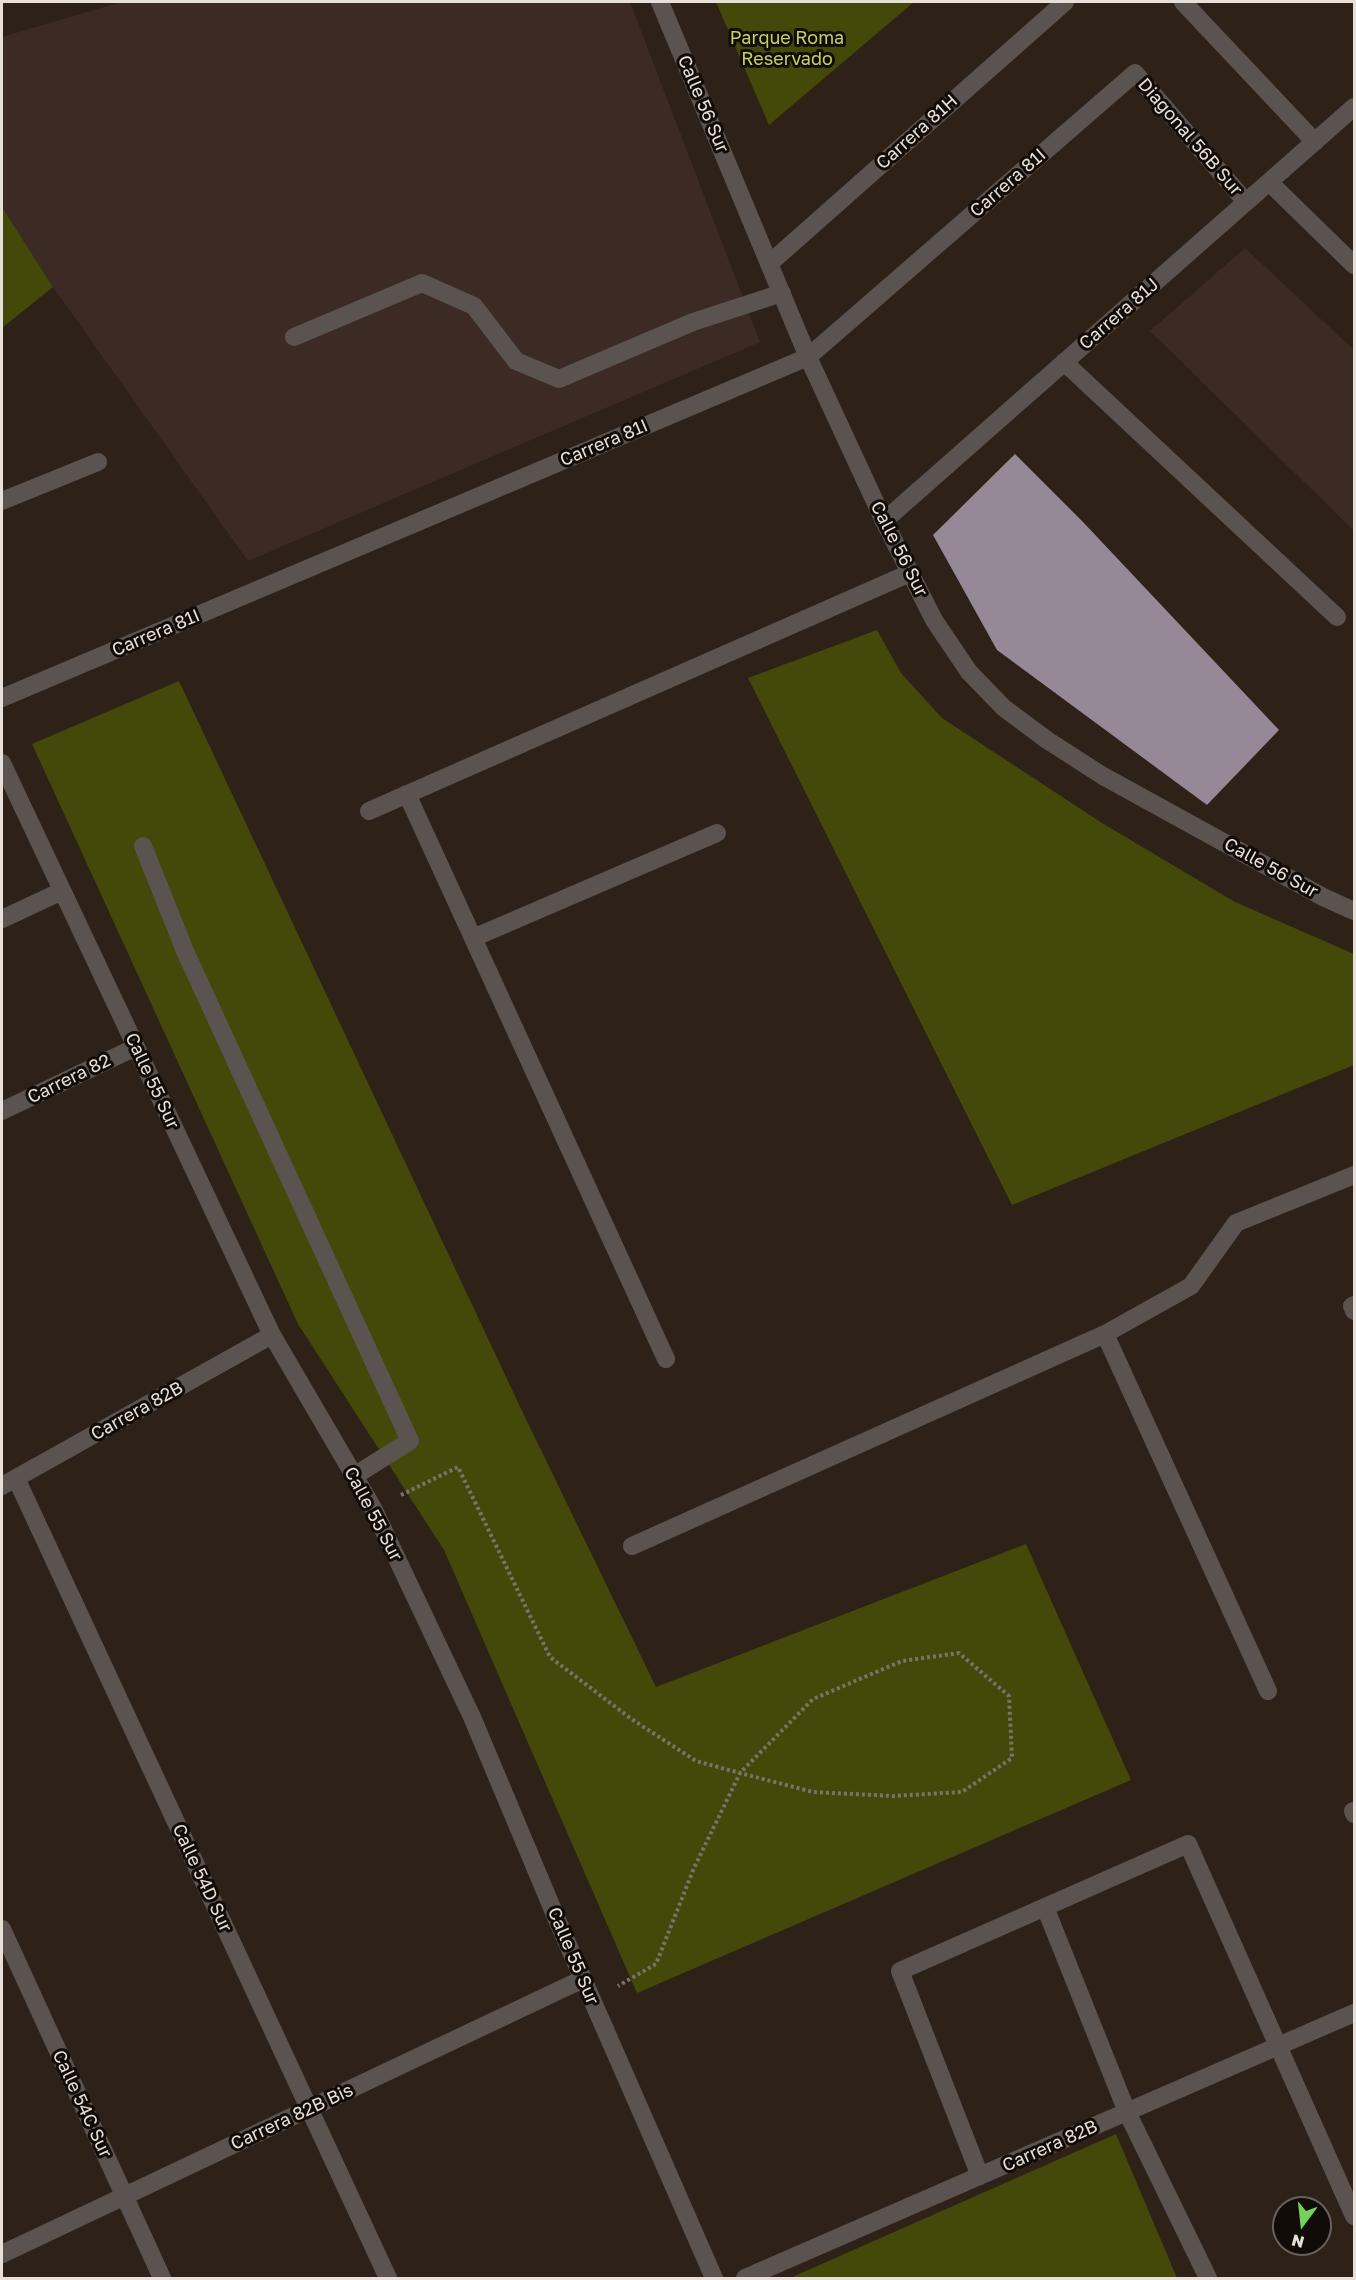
<!DOCTYPE html>
<html>
<head>
<meta charset="utf-8">
<style>
	body { margin:0 }
	#map { position:relative; width:1356px; height:2280px; overflow:hidden; background:#2e2118; font-family:"Golos Text",sans-serif }
	canvas { display:block }
	.frame { position:absolute; inset:0; border:3px solid #e8dfd9; pointer-events:none }
	.north { position:absolute; left:1272px; top:2196px; width:60px; height:60px; box-sizing:border-box; background:#120c08; border:2px solid #68605c; border-radius:50%; rotate:195deg; font-size:16px; font-weight:700; line-height:24px; text-align:center; color:#e8dfd9 }
	.north::after { content:''; display:block; margin:auto; width:21px; height:27px; background:#74d25c; clip-path:polygon(50% 0,100% 100%,50% 72%,0 100%) }
</style>
</head>
<body>
<div id="map">
<canvas width="1356" height="2280"></canvas>
<div class="frame"></div>
<div class="north">N</div>
</div>
<script>
const ctx = document.querySelector('canvas').getContext('2d');
ctx.lineJoin = 'round';
function fill(path, color) { ctx.fillStyle = color; ctx.fill(path, 'evenodd'); }
const poly = rows => new Path2D(rows.map(r => 'M' + r).join(''));
function trace(path, color, width, dash) { ctx.strokeStyle = color; ctx.lineWidth = width; ctx.lineCap = dash ? 'butt' : 'round'; ctx.setLineDash(dash || []); ctx.stroke(path); }
function label(font, color, halo, rows, align = 'center') {
  ctx.font = font + ' "Golos Text",sans-serif'; ctx.lineWidth = 6; ctx.setLineDash([]); ctx.textBaseline = 'middle'; ctx.strokeStyle = halo; ctx.fillStyle = color; for (const [text, x, y, turn = 0] of rows) {
    ctx.save(); ctx.translate(x, y); ctx.rotate((+turn || 0) * Math.PI / 180); ctx.textAlign = isNaN(turn) ? turn : align; if (halo) ctx.strokeText(text, 0, 0); ctx.fillText(text, 0, 0); ctx.restore();
  }
}
fill(poly([
	[121,2,630,2,760,342,248,561,53,287,2,207,2,37],
	[1245,248,1354,350,1354,531,1150,331]
]), '#3c2b24');
fill(poly([
	[716,2,914,2,769,125],
	[2,207,53,287,2,328],
	[877,630,901,673,942,718,1102,823,1235,902,1354,954,1354,1065,1012,1205,748,678],
	[179,681,523,1413,656,1687,1026,1544,1131,1780,637,1993,444,1550,298,1324,32,744],
	[1116,2134,1177,2278,790,2278]
]), '#444809');
fill(poly([
	[1015,454,1083,522,1279,730,1207,805,997,650,933,535]
]), '#958998');
trace(poly([
	[401,1495,458,1467,550,1657,630,1718,696,1761,740,1773,813,1792,893,1796,962,1792,1012,1758,1009,1696,959,1653,902,1661,813,1699,740,1773,694,1868,656,1964,618,1986]
]), '#7d726a', 4, [3, 3]);
trace(poly([
	[294,337,422,283,474,306,516,361,559,379,693,322,782,293],
	[1064,362,1337,617],
	[407,794,666,1359],
	[369,811,910,573],
	[143,846,185,951,410,1441,354,1476],
	[473,938,717,833],
	[1105,1334,1268,1691],
	[632,1546,1105,1334,1191,1286,1236,1223,1354,1175]
]), '#5b5350', 18);
trace(poly([
	[1183,2,1315,142],
	[1269,182,1354,265],
	[770,263,1065,2],
	[2,501,98,462],
	[884,521,1354,107],
	[2,698,808,357,1135,73,1246,202],
	[2,763,272,1335,373,1508,472,1717,558,1922,714,2278],
	[2,919,62,891],
	[2,1111,136,1047],
	[1354,1305,1352,1306,1354,1311],
	[16,1478,388,2278],
	[2,1486,272,1335],
	[1353,1811,1354,1814],
	[1045,1907,1127,2112,1208,2278],
	[2,1929,162,2278],
	[980,2176,900,1971,1188,1844,1354,2216],
	[2,2254,583,1979],
	[745,2278,1354,2013]
]), '#5b5350', 18);
trace(poly([
	[660,2,808,357,884,521,934,620,969,672,1004,708,1047,740,1103,776,1323,897,1354,911]
]), '#5b5350', 18);
label('18px', '#c7d162', '#120c08', [
	["Parque Roma",787,38],
	["Reservado",787,59]
]);
label('18px', '#e8dfd9', '#120c08', [
	["Calle 56 Sur",703,104,67],
	["Carrera 81H",917,132,-42],
	["Diagonal 56B Sur",1190,137,49],
	["Carrera 81I",1008,183,-41],
	["Carrera 81J",1119,314,-41],
	["Carrera 81I",604,443,-23],
	["Calle 56 Sur",899,549,63],
	["Carrera 81I",156,633,-23],
	["Calle 56 Sur",1271,868,29],
	["Carrera 82",69,1079,-26],
	["Calle 55 Sur",152,1081,65],
	["Carrera 82B",137,1411,-29],
	["Calle 55 Sur",373,1514,62],
	["Calle 54D Sur",202,1878,65],
	["Calle 55 Sur",573,1956,67],
	["Calle 54C Sur",82,2104,65],
	["Carrera 82B Bis",292,2117,-25],
	["Carrera 82B",1050,2146,-24]
]);
</script>
</body>
</html>
